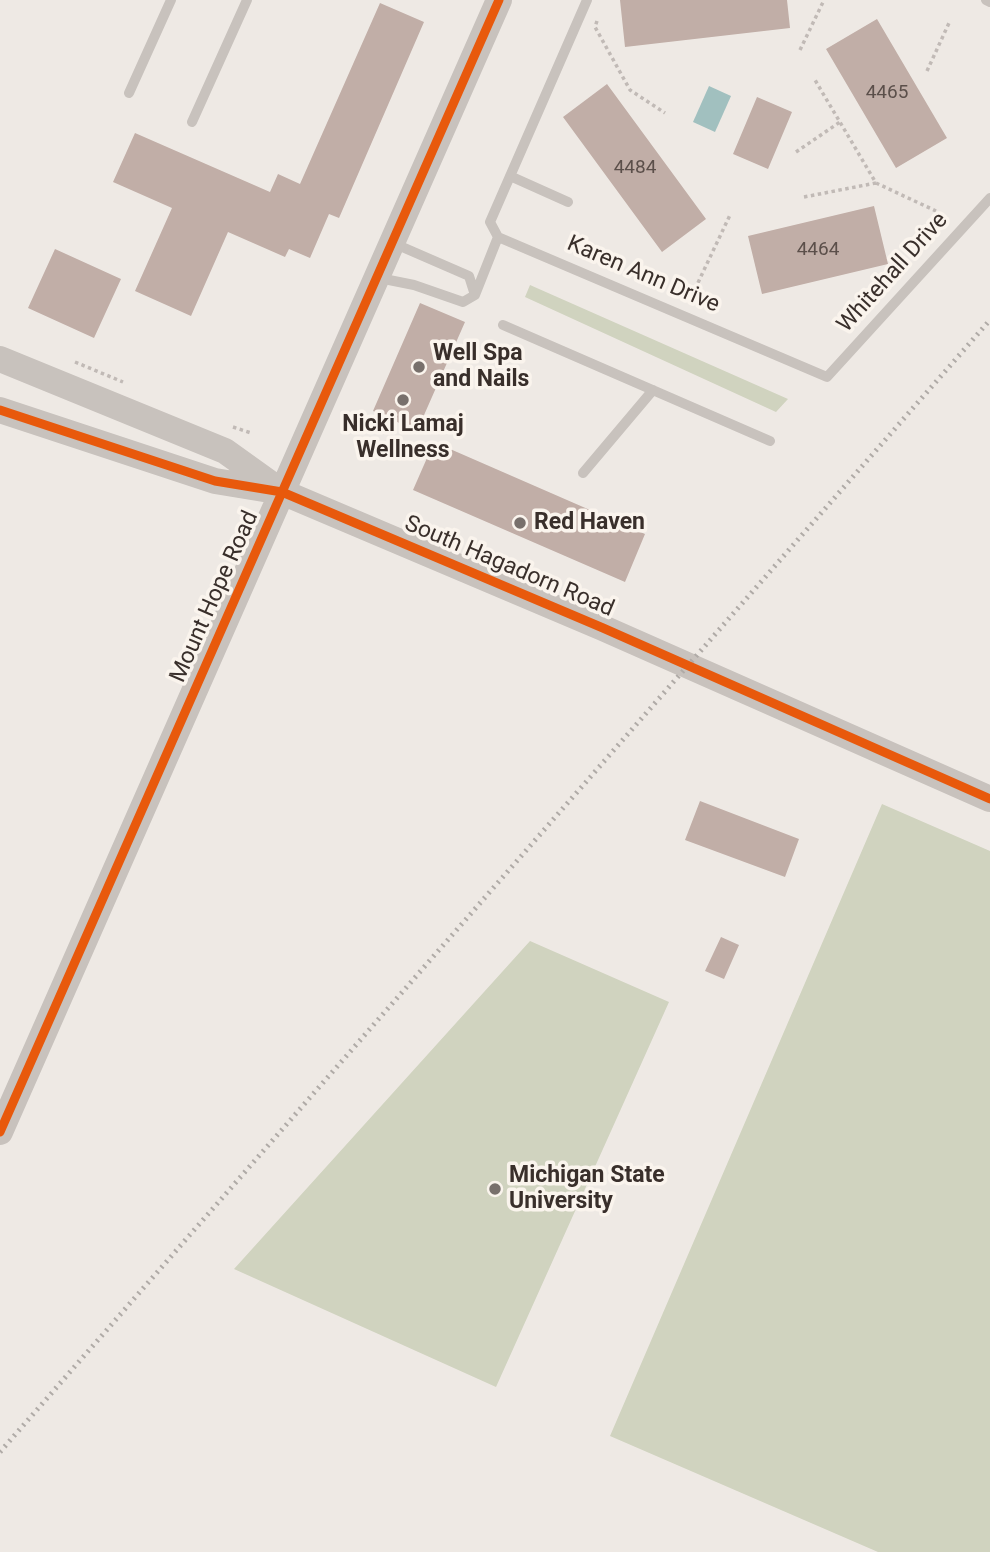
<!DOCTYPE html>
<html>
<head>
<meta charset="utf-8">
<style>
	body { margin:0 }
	canvas { display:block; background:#eee9e4 }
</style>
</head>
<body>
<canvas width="990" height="1552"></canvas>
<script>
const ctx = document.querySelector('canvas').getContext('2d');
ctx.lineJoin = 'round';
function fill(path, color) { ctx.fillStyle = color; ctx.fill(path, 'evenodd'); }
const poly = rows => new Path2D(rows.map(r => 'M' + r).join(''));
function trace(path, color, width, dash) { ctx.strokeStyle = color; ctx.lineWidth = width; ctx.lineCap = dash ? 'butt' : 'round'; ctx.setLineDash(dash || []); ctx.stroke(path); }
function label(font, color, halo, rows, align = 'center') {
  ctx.font = font + ' Roboto,sans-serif'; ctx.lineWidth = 7; ctx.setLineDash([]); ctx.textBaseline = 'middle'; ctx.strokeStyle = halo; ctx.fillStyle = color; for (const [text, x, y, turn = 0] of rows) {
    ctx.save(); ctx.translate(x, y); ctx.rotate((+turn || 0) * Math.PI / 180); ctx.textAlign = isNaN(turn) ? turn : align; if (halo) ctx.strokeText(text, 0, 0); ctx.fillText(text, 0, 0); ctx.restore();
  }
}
fill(poly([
	[530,285,788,399,776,412,525,297],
	[882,804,990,851,990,1552,878,1552,610,1436],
	[530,941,669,1002,496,1387,234,1269]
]), '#d0d3bf');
fill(poly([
	[709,86,731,96,715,132,693,122]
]), '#a1c0bf');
fill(poly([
	[620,0,787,0,790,28,625,47],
	[380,3,424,22,339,218,329,214,310,258,289,249,285,257,228,232,191,316,135,291,172,208,113,182,135,133,270,192,278,174,300,184],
	[877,19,947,138,896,168,826,49],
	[607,84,706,219,662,252,563,117],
	[757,97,792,112,768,169,733,154],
	[874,206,888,264,762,294,748,236],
	[55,249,121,279,94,338,28,308],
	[420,303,465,322,417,431,373,411],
	[434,442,645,534,625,582,413,490],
	[700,801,799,839,785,877,685,840],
	[721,937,739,945,724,979,705,971]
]), '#c1aea7');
trace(poly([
	[597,21,595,27,630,90,665,113],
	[800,50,824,0],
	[927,71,949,23],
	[796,152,840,122],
	[876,183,936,211],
	[804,197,876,183,815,80],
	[695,289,730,215],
	[75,362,123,382],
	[233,427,251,433]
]), '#c1bab6', 3.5, [3.5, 3.5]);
trace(poly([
	[986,0,990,2],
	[129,93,171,0],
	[192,122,247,0],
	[510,176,568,202],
	[498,237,490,222,587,0],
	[393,243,469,276,475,295],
	[379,278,414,285,463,302,475,295],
	[475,295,498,237,827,377,990,198],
	[503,325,770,441],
	[583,473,653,390]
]), '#c8c2bd', 10);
trace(poly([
	[0,359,225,451,278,489],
	[0,410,215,481,282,492,603,628,990,799],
	[0,1132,499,0]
]), '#c8c2bd', 26);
trace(poly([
	[0,1452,990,320]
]), '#b0aba7', 5, [2, 5]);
trace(poly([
	[0,410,215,481,282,492,603,628,990,799],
	[0,1132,499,0]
]), '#e8590c', 9);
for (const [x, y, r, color] of [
	[419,367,7,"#78706c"],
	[403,400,7,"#78706c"],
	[520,523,7,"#78706c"],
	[495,1189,7,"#78706c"]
]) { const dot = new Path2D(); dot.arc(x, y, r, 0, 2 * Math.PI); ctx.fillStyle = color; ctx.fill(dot); trace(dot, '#faf4ed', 2.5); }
label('19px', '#5b4f4a', null, [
	["4465",887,93],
	["4484",635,168],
	["4464",818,250]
]);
label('23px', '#392f2b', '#faf4ed', [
	["Whitehall Drive",893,273,-48],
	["Karen Ann Drive",643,275,23],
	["South Hagadorn Road",509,567,23],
	["Mount Hope Road",215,597,-66]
]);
label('bold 23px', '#392f2b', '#faf4ed', [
	["Well Spa",433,354],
	["and Nails",433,380],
	["Nicki Lamaj",403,425,"center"],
	["Wellness",403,451,"center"],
	["Red Haven",534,523],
	["Michigan State",509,1176],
	["University",509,1202]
], 'left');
</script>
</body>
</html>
